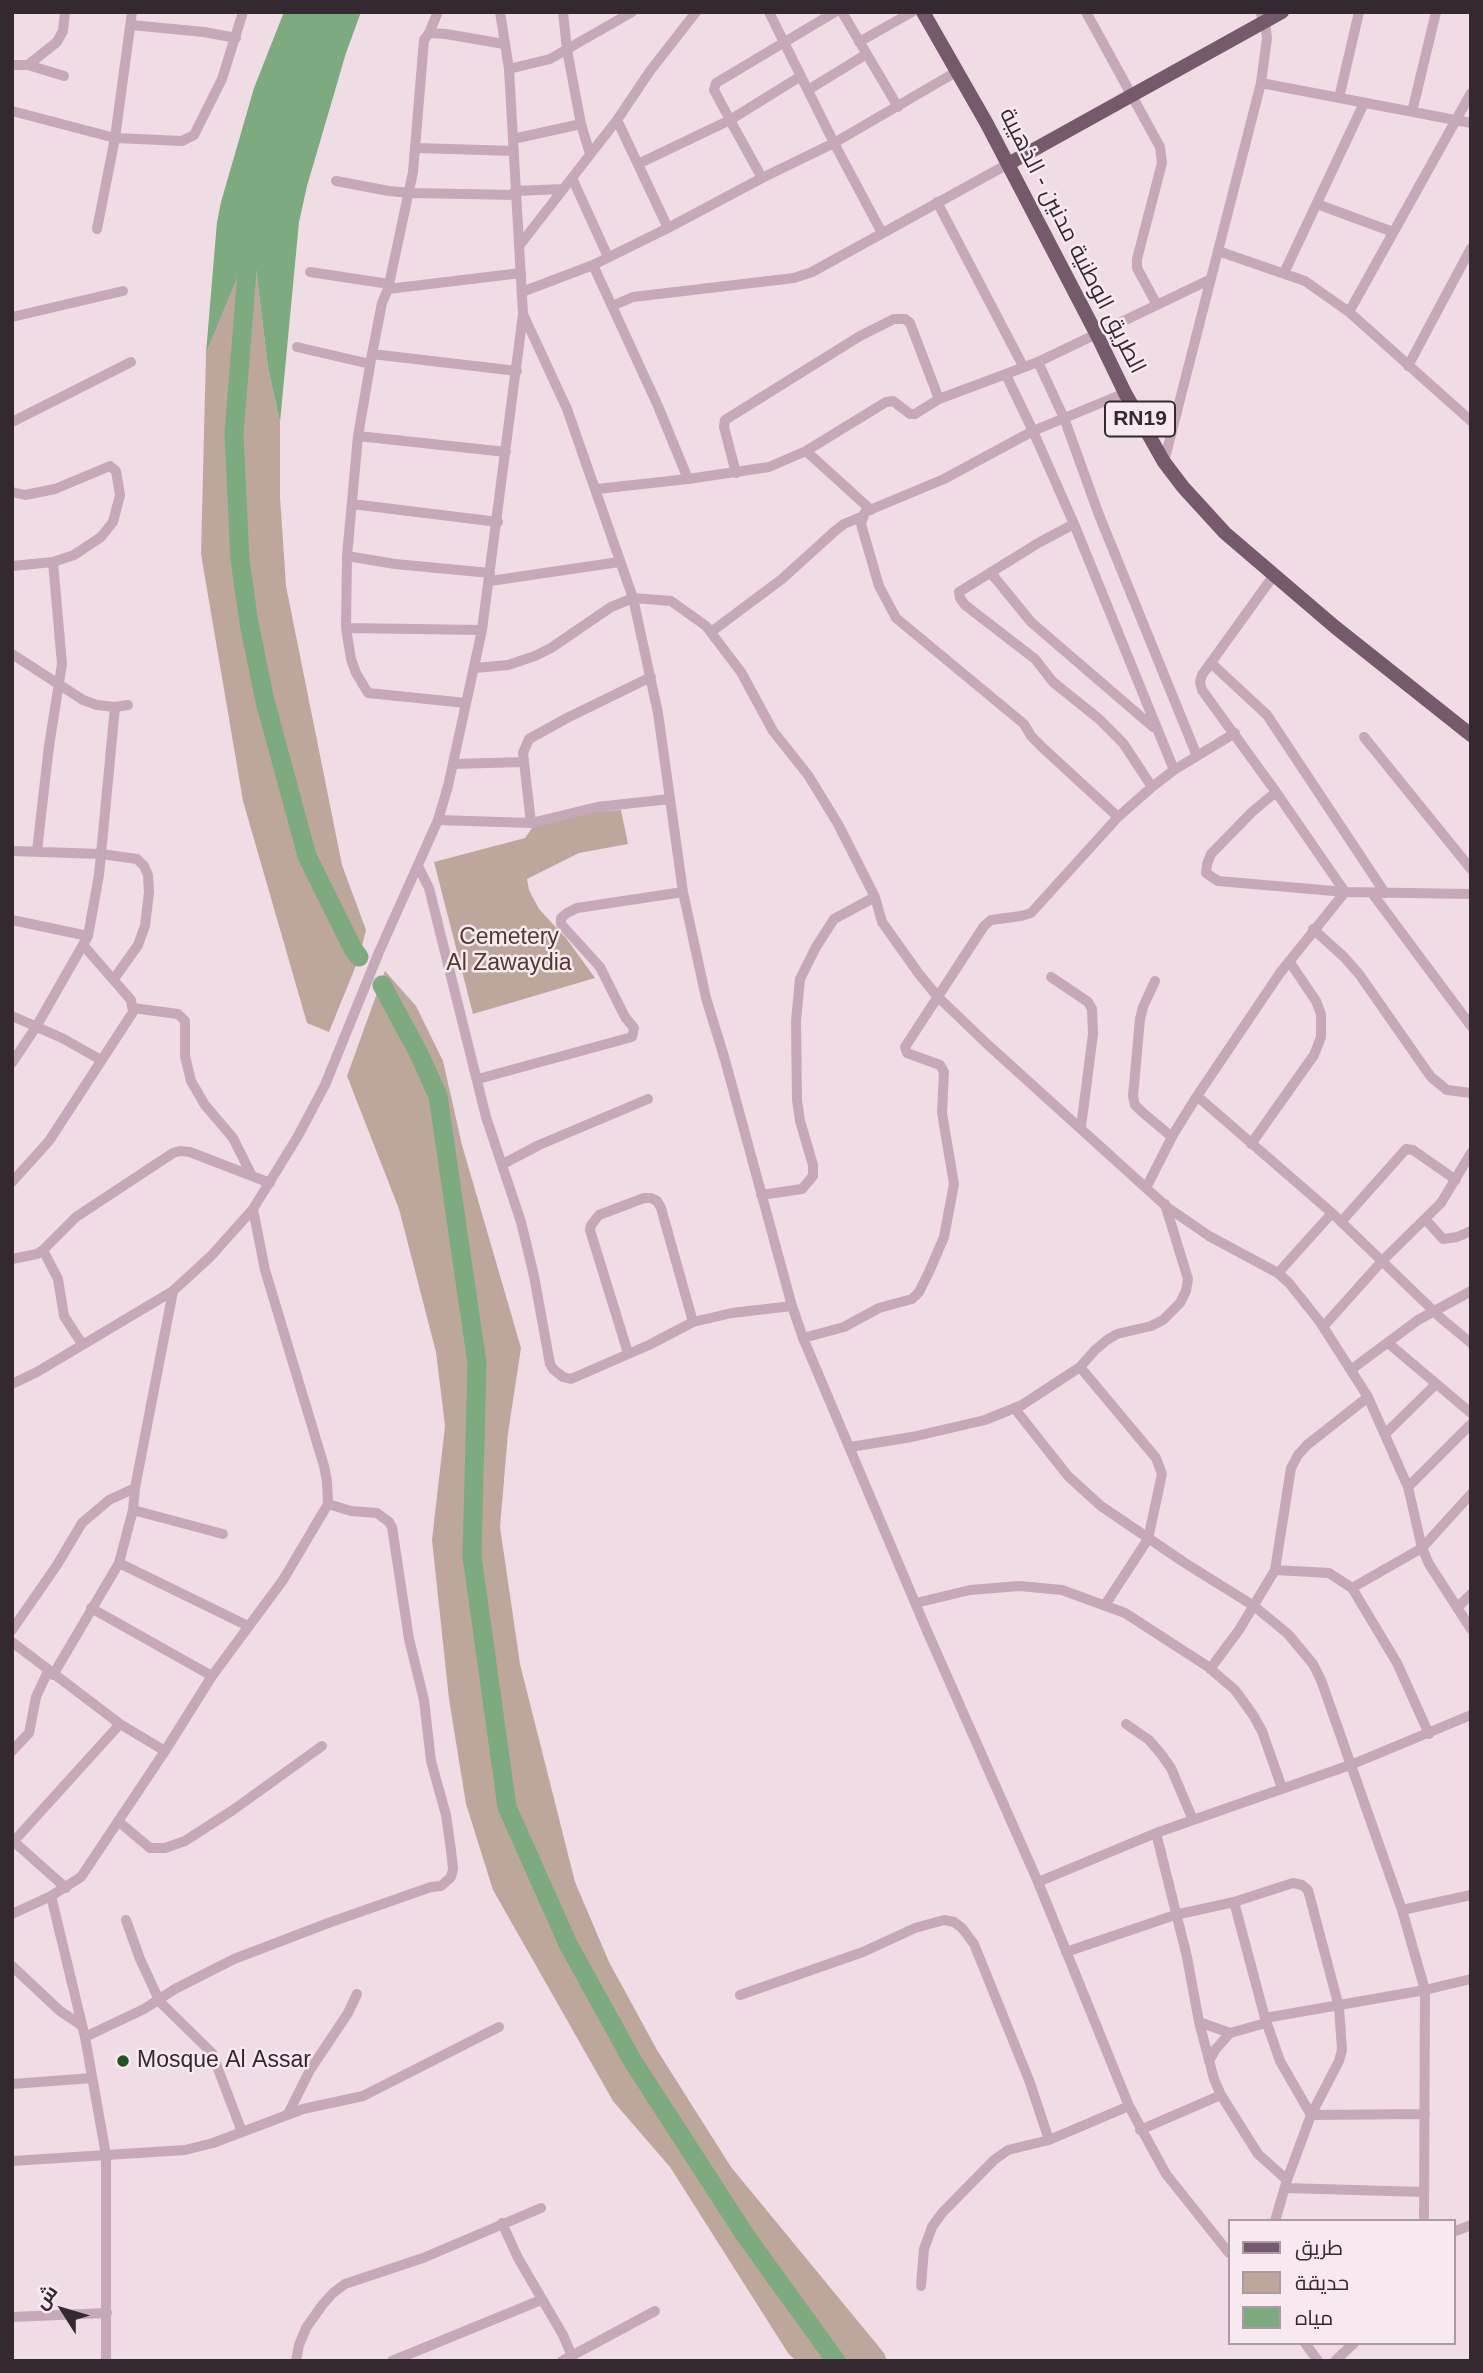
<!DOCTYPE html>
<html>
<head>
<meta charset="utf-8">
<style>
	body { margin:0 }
	#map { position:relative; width:1483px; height:2373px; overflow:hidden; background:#efdce5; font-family:Helvetica,Cairo,sans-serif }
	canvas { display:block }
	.frame { position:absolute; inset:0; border:14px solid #342831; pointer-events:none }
	.legend { position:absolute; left:1228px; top:2219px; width:228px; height:126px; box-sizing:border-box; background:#f8e8ef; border:2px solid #aa9ba3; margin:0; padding:9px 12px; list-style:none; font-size:21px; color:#342831 }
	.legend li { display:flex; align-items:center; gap:14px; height:35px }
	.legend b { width:35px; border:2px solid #aa9ba3 }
	.north { position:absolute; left:28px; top:2275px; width:70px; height:70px; -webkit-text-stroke:5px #f8e8ef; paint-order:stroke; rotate:307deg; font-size:19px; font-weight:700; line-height:28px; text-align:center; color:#342831 }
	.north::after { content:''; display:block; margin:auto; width:24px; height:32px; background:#342831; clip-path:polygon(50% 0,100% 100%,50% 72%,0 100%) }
</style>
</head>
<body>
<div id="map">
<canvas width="1483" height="2373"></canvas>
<div class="frame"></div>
<ul class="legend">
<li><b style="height:9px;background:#755a6c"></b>طريق</li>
<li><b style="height:19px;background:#bda79d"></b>حديقة</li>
<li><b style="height:19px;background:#7daa7e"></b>مياه</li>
</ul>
<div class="north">ش</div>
</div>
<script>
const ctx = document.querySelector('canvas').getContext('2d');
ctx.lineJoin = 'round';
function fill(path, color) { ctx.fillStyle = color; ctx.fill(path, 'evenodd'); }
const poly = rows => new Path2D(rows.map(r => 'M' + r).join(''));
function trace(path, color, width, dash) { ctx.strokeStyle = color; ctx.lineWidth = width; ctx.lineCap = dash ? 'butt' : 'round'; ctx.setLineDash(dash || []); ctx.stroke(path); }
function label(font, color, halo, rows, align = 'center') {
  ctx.font = font + ' Helvetica,Cairo,sans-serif'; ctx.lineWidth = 5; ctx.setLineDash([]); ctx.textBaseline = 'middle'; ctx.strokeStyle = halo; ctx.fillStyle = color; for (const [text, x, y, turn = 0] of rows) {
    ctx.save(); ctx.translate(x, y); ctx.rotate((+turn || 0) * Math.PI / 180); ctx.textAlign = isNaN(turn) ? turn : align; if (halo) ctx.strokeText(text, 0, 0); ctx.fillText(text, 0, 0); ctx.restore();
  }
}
fill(poly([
	[248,247,256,268,268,368,280,422,280,497,286,586,342,865,366,930,359,958,329,1032,307,1023,243,801,201,554,206,353],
	[621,810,628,844,579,853,527,879,529,890,539,909,566,938,595,978,473,1014,434,862,525,838,534,825,584,812],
	[385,971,416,1006,443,1061,462,1145,521,1348,508,1433,500,1527,520,1664,575,1882,609,1962,657,2050,731,2167,884,2353,887,2361,796,2361,788,2353,670,2167,613,2101,493,1890,466,1804,449,1699,432,1540,445,1426,436,1352,399,1209,347,1076]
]), '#bda79d');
fill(poly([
	[284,12,361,12,346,53,307,186,299,222,280,422,268,368,256,268,249,248,206,353,217,222,221,202,254,88]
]), '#7daa7e');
trace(poly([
	[251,221,234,434,240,560,249,623,265,701,307,856,353,949,359,957],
	[382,985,418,1052,438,1096,477,1363,472,1556,507,1807,568,1944,632,2060,745,2235,836,2361]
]), '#7daa7e', 19);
trace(poly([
	[563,12,567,50,581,124,590,154],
	[769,12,834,143,882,233],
	[842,12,898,107],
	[1086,12,1160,147,1162,163,1137,259,1137,268,1157,305],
	[131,25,204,32,236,38],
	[429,33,438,12],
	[859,42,912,12],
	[504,44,446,34,429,33,424,40,413,172,388,289,382,303,372,354,517,371],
	[12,65,28,65,57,42,63,31,65,12],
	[28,65,64,76],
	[509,69,550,59,632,12],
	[1261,83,1471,123],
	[808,90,865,55],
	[1339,98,1359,12],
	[12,111,115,138,132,12],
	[1412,112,1436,12],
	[617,120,668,228],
	[513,139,581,124],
	[416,148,514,151],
	[638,164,730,120,714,90,716,83,835,12],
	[572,178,608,257],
	[762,178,730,120,801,76],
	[336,181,389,191,410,193,515,195],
	[515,191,563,189],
	[937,202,1023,366],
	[1317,204,1393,232],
	[97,229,115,138,182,141,194,135,222,79,243,12],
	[519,246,617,120,650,71,696,12],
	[1218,251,1305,281,1349,312,1471,421],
	[593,265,658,406,688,479],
	[310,272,389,284],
	[1284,273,1364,103],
	[388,289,521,273],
	[522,292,593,265,668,228,762,178,834,143,956,72],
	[612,306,633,297,794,278,812,272,1008,164],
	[1349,312,1471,93],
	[523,314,567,409,633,598,658,713,683,892,706,998,725,1060,792,1306,803,1338,927,1631,1038,1882,1129,2106,1166,2174,1229,2253],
	[12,317,123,291],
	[297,347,370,364],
	[372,354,358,436,347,556,346,628,351,659,356,673,368,693,466,703],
	[1038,362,1064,418,1099,515,1197,756],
	[1408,366,1471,248],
	[1006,375,1033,431,1074,524,1174,770],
	[12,422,131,362],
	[358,436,506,452],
	[806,451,871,510],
	[1164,462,1261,83,1267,38,1265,23,1260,12],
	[736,473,724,427,725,420,860,336,894,319,905,319,910,323,939,399],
	[597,489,688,479,769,467,806,451,886,402,893,401,910,414,915,414,939,399,1038,362,1211,279],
	[12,492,25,495,55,489,110,466,116,471,120,495,113,522,101,537,74,555,53,562,12,566],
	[352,504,498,522],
	[1074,524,1040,542,959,592,960,598,965,605,1035,659,1053,682,1099,719,1123,743,1152,787],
	[347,556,395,564,490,573],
	[991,573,1031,622,1153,727],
	[1274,575,1202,675,1200,682,1202,690,1276,792],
	[490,581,619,562],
	[346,628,482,630],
	[711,632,782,579,835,531,844,524,863,516],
	[12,654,83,700,97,705,115,707,128,705],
	[1211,663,1267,715,1385,893],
	[475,668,508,665,535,656,551,648,611,607,633,598,671,601,706,626,741,672,773,731,808,775,838,824,875,897,882,922,919,974,937,996,986,1043,1167,1207,1209,1236,1278,1273,1289,1283,1320,1322,1368,1397,1408,1487,1422,1548,1429,1564,1471,1629],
	[1364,737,1471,869],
	[453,764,523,762],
	[1276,792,1345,892,1218,881,1206,873,1207,864,1211,854,1252,812,1276,792],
	[1118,817,1043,748,1031,736,1024,724,896,618,879,586,861,524,865,512,944,479,1033,431,1125,393],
	[438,820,531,823,597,807,670,799],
	[531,823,523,753,529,739,567,718,651,677],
	[12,851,101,854,137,859,144,866,148,875,149,892,145,926,138,945,114,979],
	[37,851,49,746,62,664,53,562],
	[418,866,429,888,486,1117,521,1222,534,1276,550,1364,553,1369,563,1377,571,1379,649,1345,693,1322,732,1313,792,1306],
	[1372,893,1471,1026],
	[12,920,88,936],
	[1313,929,1344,957,1359,974,1431,1077,1447,1090,1471,1093],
	[1051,977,1088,1002,1092,1009,1093,1034,1081,1127],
	[1155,981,1143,1007,1140,1019,1133,1096,1135,1105,1141,1111,1172,1137],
	[133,1008,178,1014,185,1021,185,1056,191,1081,205,1105,233,1138,252,1176],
	[12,1016,62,1038,101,1060],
	[12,1063,36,1027,88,936,99,875,115,707],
	[478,1079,632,1037,634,1028,625,1017,600,967,561,924,561,918,567,913,577,908,683,892],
	[1197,1096,1332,1213,1442,1319,1471,1343],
	[1251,1144,1314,1055,1321,1037,1321,1014,1316,1001,1289,961],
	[503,1164,539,1145,648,1099],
	[12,1182,49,1141,133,1012,131,1000,84,946],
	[1146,1188,1174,1133,1197,1096,1280,973,1345,892,1471,894],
	[761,1195,802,1189,813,1176,813,1165,800,1121,797,1100,796,1021,800,979,816,947,834,919,875,897],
	[1426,1220,1443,1239,1457,1237,1471,1231],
	[1341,1222,1406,1149,1413,1150,1456,1180],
	[43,1250,58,1279,64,1316,82,1344],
	[12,1259,37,1254,43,1250,76,1217,173,1153,180,1151,190,1152,270,1183],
	[1278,1273,1332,1213],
	[1323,1327,1382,1261,1441,1203,1471,1153],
	[803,1338,844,1327,879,1308,912,1299,919,1292,929,1272,944,1237,954,1184,942,1113,944,1072,940,1065,907,1053,905,1047,984,926,991,920,1021,916,1031,913,1118,817,1152,787,1174,770,1235,733],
	[1388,1343,1471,1413],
	[628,1353,590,1230,591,1225,599,1215,644,1198,651,1198,657,1201,661,1208,693,1322],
	[1080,1367,1095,1350,1107,1340,1117,1334,1151,1326,1163,1320,1180,1303,1186,1291,1188,1279,1165,1204],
	[1352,1369,1418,1320,1471,1291],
	[12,1384,37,1372,173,1291,211,1256,253,1209,298,1136,325,1085,379,952,438,820,448,786,482,630,523,314,509,69,500,12],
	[1015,1409,1068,1476,1101,1506,1185,1563,1254,1606,1288,1634,1313,1664,1321,1680,1402,1910,1425,1990,1424,2221],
	[1385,1434,1436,1384],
	[850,1447,912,1437,985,1420,1022,1405,1080,1367,1156,1458,1162,1474,1148,1539,1105,1605],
	[1408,1487,1471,1424],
	[133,1510,223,1534],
	[119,1563,248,1626],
	[1275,1570,1329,1573,1352,1588,1397,1663,1429,1734],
	[1352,1588,1422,1548,1471,1494],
	[916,1603,970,1590,1019,1586,1062,1590,1125,1613,1207,1666,1235,1690,1253,1715,1262,1731,1282,1788],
	[91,1608,212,1676],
	[1457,1608,1471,1594],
	[12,1630,57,1565,82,1523,109,1500,135,1488],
	[12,1642,120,1724,165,1751],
	[1210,1669,1239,1630,1275,1570,1291,1468,1298,1455,1307,1445,1368,1397],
	[53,1675,119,1563,133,1510,135,1488,173,1291],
	[1126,1724,1149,1740,1161,1754,1171,1768,1193,1820],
	[12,1751,29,1733,36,1697,48,1671],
	[118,1821,150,1848,165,1848,185,1841,233,1810,322,1746],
	[1156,1833,1187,1957,1199,2022,1214,2079,1221,2095,1258,2154,1287,2180],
	[12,1840,66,1888],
	[14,1841,120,1724],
	[1038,1882,1156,1833,1353,1764,1471,1715],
	[51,1896,85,2037,106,2155,106,2361],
	[1234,1902,1265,2018,1280,2061,1311,2115,1425,2114],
	[1402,1910,1471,1895],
	[12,1914,51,1896,81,1877,165,1751,212,1676,283,1580,328,1504,327,1481,324,1466,265,1270,253,1209],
	[126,1920,140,1959,160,2002,212,2053,242,2132],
	[1066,1952,1175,1915,1234,1902,1293,1883,1302,1885,1308,1890,1339,2007,1342,2050,1339,2061,1311,2115,1287,2180,1275,2221],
	[12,1966,60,2011,81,2025],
	[740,1995,863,1952,915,1928,944,1920,954,1922,962,1928,974,1944,1029,2080,1049,2140],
	[1265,2018,1425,1990,1471,1979],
	[1199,2022,1230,2033,1266,2023],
	[85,2037,144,2009,175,1989,234,1959,331,1922,431,1887,441,1886,451,1877,453,1869,451,1850,446,1815,431,1761,424,1700,409,1639,392,1527,389,1522,377,1513,351,1511,328,1504],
	[1209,2061,1215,2050,1230,2033],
	[12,2084,92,2078],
	[288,2114,310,2070,348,2013,357,1994],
	[1140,2130,1221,2095],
	[12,2161,185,2150,213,2143,303,2109,363,2096,499,2027],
	[1285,2188,1424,2192],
	[502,2223,518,2258,563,2335,572,2356],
	[1453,2232,1471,2225],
	[921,2286,924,2249,932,2227,942,2213,994,2160,1008,2150,1049,2140,1129,2106],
	[12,2317,107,2313],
	[1305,2343,1318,2361],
	[296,2361,299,2345,306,2328,323,2304,333,2293,345,2284,423,2258,541,2208],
	[392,2361,541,2300],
	[562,2361,655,2311],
	[1335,2361,1354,2343]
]), '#c6a9b9', 10);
trace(poly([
	[923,12,987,124,1097,335,1125,393,1164,462,1183,487,1225,533,1335,627,1471,735],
	[1008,164,1282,12]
]), '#755a6c', 14);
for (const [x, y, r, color] of [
	[123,2061,7,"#215223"]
]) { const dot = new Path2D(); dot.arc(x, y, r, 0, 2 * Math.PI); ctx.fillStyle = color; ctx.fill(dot); trace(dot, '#f8e8ef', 2.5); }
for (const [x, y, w] of [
	[1140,419,70]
]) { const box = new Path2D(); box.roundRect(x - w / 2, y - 17.5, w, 35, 5); ctx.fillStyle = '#f8e8ef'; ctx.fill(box); trace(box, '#342831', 2); }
label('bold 21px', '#342831', null, [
	["RN19",1140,419]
]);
label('23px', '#342831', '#f8e8ef', [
	["الطريق الوطنية مدنين - الذهيبة",1072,241,63]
]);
label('23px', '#503a2e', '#f8e8ef', [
	["Cemetery",509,938],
	["Al Zawaydia",509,964]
]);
label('23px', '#342831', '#f8e8ef', [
	["Mosque Al Assar",137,2061]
], 'left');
</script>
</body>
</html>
